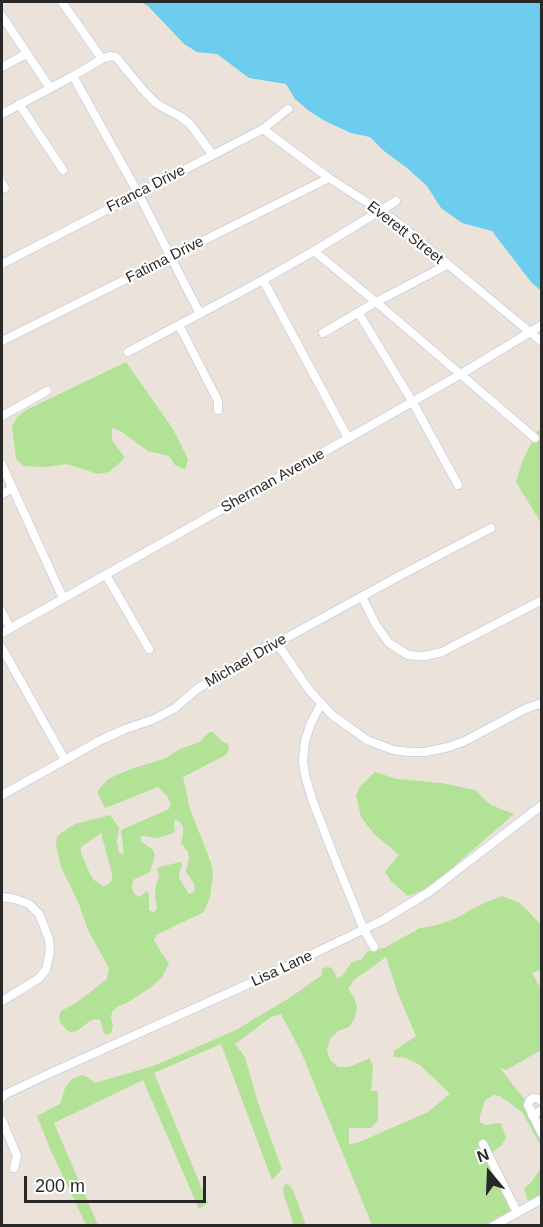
<!DOCTYPE html>
<html>
<head>
<meta charset="utf-8">
<style>
	body { margin:0 }
	#map { position:relative; width:543px; height:1227px; overflow:hidden; background:#ebe3da; font-family:Arial,sans-serif }
	canvas { display:block }
	.frame { position:absolute; inset:0; border:3px solid #282828; pointer-events:none }
	.north { position:absolute; left:459px; top:1143px; width:60px; height:60px; -webkit-text-stroke:4px #fff; paint-order:stroke; rotate:341deg; font-size:16px; font-weight:700; line-height:24px; text-align:center; color:#282828 }
	.north::after { content:''; display:block; margin:auto; width:21px; height:27px; background:#282828; clip-path:polygon(50% 0,100% 100%,50% 72%,0 100%) }
	.scale { position:absolute; left:24px; top:1176px; width:182px; height:27px; box-sizing:border-box; border:3px solid #282828; border-top:0; padding-left:8px; font-size:18px; line-height:21px; white-space:nowrap; color:#282828; -webkit-text-stroke:4px #fff; paint-order:stroke }
</style>
</head>
<body>
<div id="map">
<canvas width="543" height="1227"></canvas>
<div class="frame"></div>
<div class="north">N</div>
<div class="scale">200 m</div>
</div>
<script>
const ctx = document.querySelector('canvas').getContext('2d');
ctx.lineJoin = 'round';
function fill(path, color) { ctx.fillStyle = color; ctx.fill(path, 'evenodd'); }
const poly = rows => new Path2D(rows.map(r => 'M' + r).join(''));
function trace(path, color, width, dash) { ctx.strokeStyle = color; ctx.lineWidth = width; ctx.lineCap = dash ? 'butt' : 'round'; ctx.setLineDash(dash || []); ctx.stroke(path); }
function label(font, color, halo, rows, align = 'center') {
  ctx.font = font + ' Arial,sans-serif'; ctx.lineWidth = 4.5; ctx.setLineDash([]); ctx.textBaseline = 'middle'; ctx.strokeStyle = halo; ctx.fillStyle = color; for (const [text, x, y, turn = 0] of rows) {
    ctx.save(); ctx.translate(x, y); ctx.rotate((+turn || 0) * Math.PI / 180); ctx.textAlign = isNaN(turn) ? turn : align; if (halo) ctx.strokeText(text, 0, 0); ctx.fillText(text, 0, 0); ctx.restore();
  }
}
fill(poly([
	[126,362,173,429,188,459,185,470,175,465,169,456,148,451,122,432,112,428,112,440,125,458,109,472,98,474,67,464,45,467,23,466,16,459,12,426,17,417,26,410],
	[541,430,541,523,516,482,522,462,537,431],
	[213,732,223,742,228,744,229,749,226,755,183,777,190,809,211,863,213,875,210,897,204,912,156,935,154,940,162,954,169,963,162,977,154,985,132,1000,117,1007,113,1011,111,1016,113,1027,111,1033,106,1035,103,1031,100,1020,95,1019,90,1021,77,1031,71,1032,67,1030,60,1022,59,1016,61,1011,76,1003,107,979,109,968,88,930,79,904,61,867,56,846,57,837,61,833,75,824,110,815,119,828,117,841,119,853,124,854,121,830,169,809,171,804,167,796,158,787,105,808,97,792,108,779,128,770,166,758,180,749,200,742,208,733],
	[175,820,180,822,183,827,183,835,181,843,188,852,189,858,186,872,194,883,195,889,194,892,189,894,179,878,179,873,182,865,181,862,159,867,157,869,159,877,156,885,155,896,157,909,154,913,149,910,149,895,147,891,141,896,138,897,134,893,132,888,133,880,150,872,155,855,153,850,142,842,140,837,143,836,157,838,174,833,175,830,174,825],
	[101,833,112,874,112,880,109,884,103,886,94,880,90,874,81,853,81,847],
	[375,772,397,779,441,783,475,790,491,805,514,814,429,888,408,896,391,881,385,872,399,855,374,834,361,817,356,795,361,785],
	[502,896,520,903,541,925,541,970,532,973,541,989,541,1050,506,1070,500,1068,525,1100,536,1118,541,1122,541,1146,522,1112,500,1096,494,1095,485,1100,480,1116,480,1122,485,1125,501,1123,506,1138,502,1145,491,1153,513,1211,485,1225,372,1225,302,1054,281,1014,271,1017,235,1044,245,1057,258,1103,282,1169,272,1180,221,1044,154,1073,208,1203,199,1209,143,1080,54,1123,98,1225,86,1225,50,1149,37,1116,60,1104,65,1088,72,1079,82,1075,87,1077,95,1083,156,1065,236,1030,291,997,322,975,322,969,327,967,332,968,337,978,342,976,352,962,362,959,368,951,384,948,420,928,437,925,454,919,486,902],
	[386,957,398,994,416,1036,394,1051,394,1057,406,1058,420,1065,450,1094,428,1112,357,1143,349,1144,349,1128,371,1128,378,1120,378,1091,371,1091,373,1068,370,1058,349,1067,338,1067,330,1060,327,1050,330,1039,338,1031,349,1027,355,1018,357,1007,354,997,348,989,354,980],
	[541,1168,541,1198,531,1202,527,1199,524,1189,532,1181],
	[285,1184,289,1185,293,1190,306,1225,295,1225,293,1223,284,1195,283,1189]
]), '#b1e296');
fill(poly([
	[141,2,541,2,541,291,531,282,492,231,462,223,441,208,427,186,407,168,384,151,370,137,351,133,325,121,309,111,295,99,286,84,249,78,217,54,197,52,184,44,148,6]
]), '#6ccdee');
const minor = poly([
	[62,2,102,59],
	[2,16,50,88],
	[2,67,26,54],
	[73,76,138,193,200,314],
	[19,104,63,170],
	[2,114,73,76,102,59,110,56,116,57,143,90,157,104,181,117,190,124,213,155],
	[263,129,329,178,393,219,542,342],
	[2,183,5,188],
	[314,251,376,302,535,438],
	[2,264,263,129,288,109],
	[263,280,348,438],
	[358,312,412,401,458,485],
	[179,325,218,401,218,410],
	[323,333,376,302,447,265],
	[2,341,329,178],
	[128,352,263,280,314,251,396,201],
	[2,416,47,391],
	[2,465,63,598],
	[2,494,13,488],
	[106,575,149,649],
	[362,597,376,625,389,643,408,655,418,656,425,656,442,652,542,600],
	[2,612,10,628],
	[2,633,377,422,461,374,542,325],
	[277,643,309,690,332,715,367,740,393,750,409,752,425,752,449,747,465,741,525,709,542,703],
	[2,648,65,760],
	[321,704,311,723,305,741,303,761,305,775,312,799,333,854,364,930,374,947],
	[2,795,99,741,125,729,152,720,164,714,175,708,197,689,224,672,403,574,491,528],
	[2,897,15,899,29,904,39,914,49,939,50,951,46,970,38,979,2,1001],
	[2,1098,6,1094,44,1076,286,967,383,920,429,892,542,805],
	[542,1101,536,1098,533,1098,530,1100,528,1105,542,1134],
	[532,1115,542,1110],
	[2,1120,17,1156,14,1168],
	[483,1144,517,1212],
	[493,1226,542,1199]
]);
trace(minor, '#cfd3e1', 10);
trace(minor, '#fff', 8);
label('15px', '#282828', '#fff', [
	["Franca Drive",146,189,-27],
	["Everett Street",405,233,38],
	["Fatima Drive",165,260,-27],
	["Sherman Avenue",273,481,-29],
	["Michael Drive",246,661,-30],
	["Lisa Lane",282,969,-25]
]);
</script>
</body>
</html>
